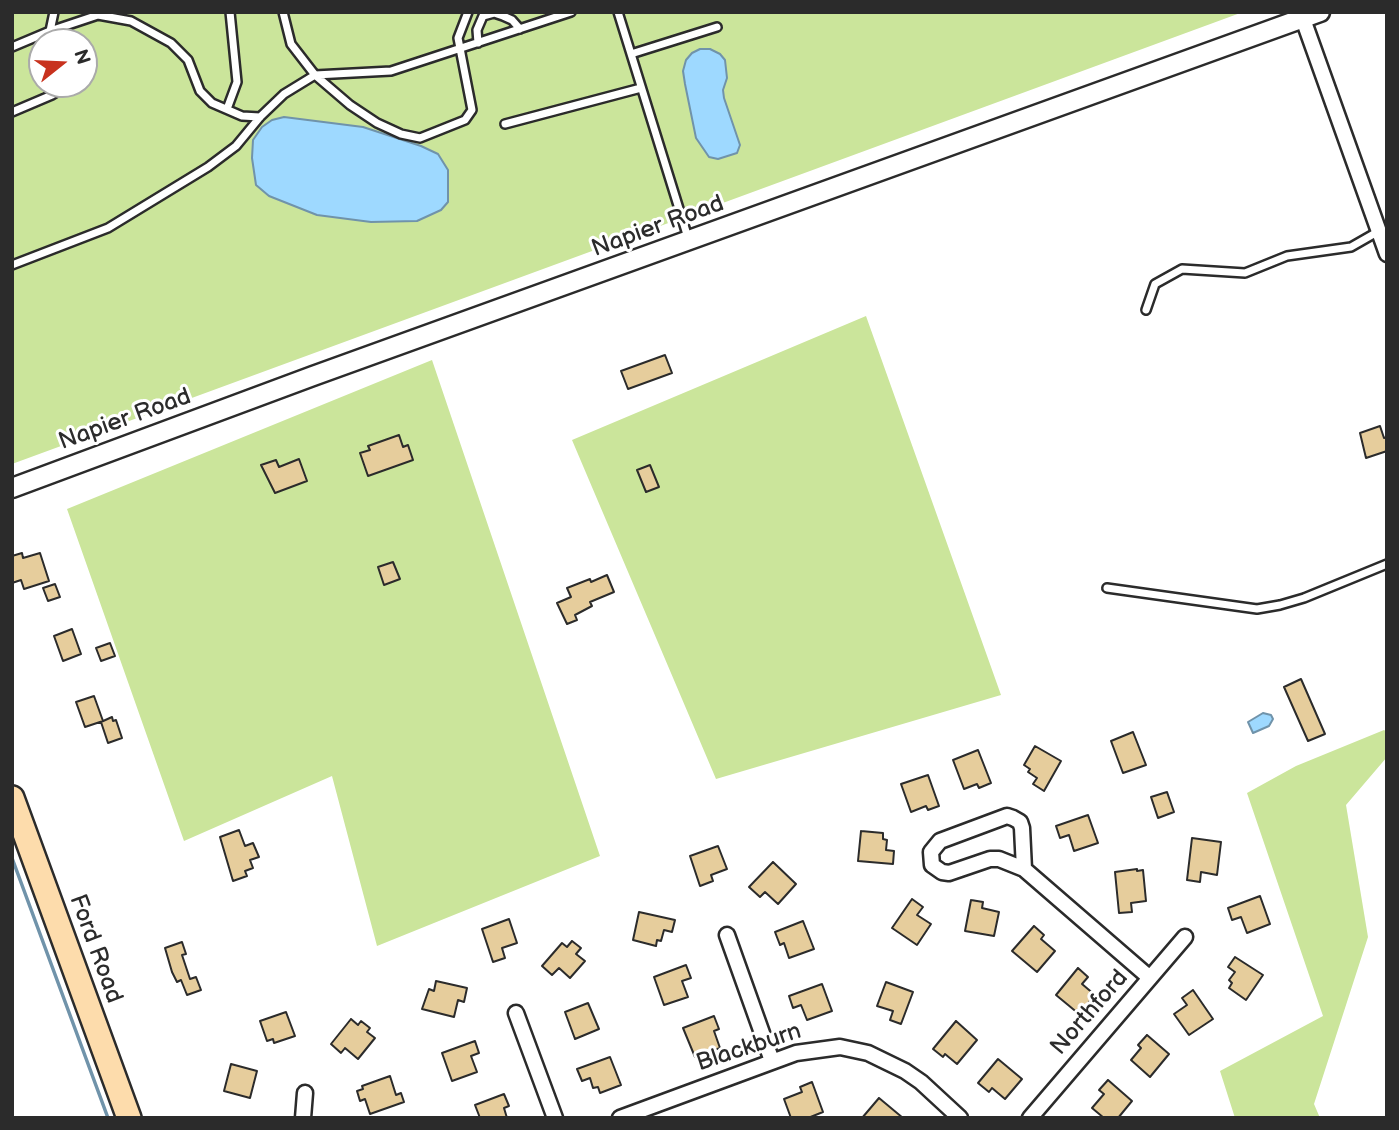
<!DOCTYPE html>
<html>
<head>
<meta charset="utf-8">
<style>
	body { margin:0 }
	#map { position:relative; width:1399px; height:1130px; overflow:hidden; background:#fff; font-family:"Balsamiq Sans",sans-serif }
	canvas { display:block }
	.frame { position:absolute; inset:0; border:14px solid #2b2b2b; pointer-events:none }
	.north { position:absolute; left:28px; top:28px; width:70px; height:70px; box-sizing:border-box; background:#fff; border:2px solid #aaa; border-radius:50%; rotate:72deg; font-size:19px; font-weight:700; line-height:28px; text-align:center; color:#2b2b2b }
	.north::after { content:''; display:block; margin:auto; width:24px; height:32px; background:#c8321e; clip-path:polygon(50% 0,100% 100%,50% 72%,0 100%) }
</style>
</head>
<body>
<div id="map">
<canvas width="1399" height="1130"></canvas>
<div class="frame"></div>
<div class="north">N</div>
</div>
<script>
const ctx = document.querySelector('canvas').getContext('2d');
ctx.lineJoin = 'round';
function fill(path, color) { ctx.fillStyle = color; ctx.fill(path, 'evenodd'); }
const poly = rows => new Path2D(rows.map(r => 'M' + r).join(''));
function trace(path, color, width, dash) { ctx.strokeStyle = color; ctx.lineWidth = width; ctx.lineCap = dash ? 'butt' : 'round'; ctx.setLineDash(dash || []); ctx.stroke(path); }
function label(font, color, halo, rows, align = 'center') {
  ctx.font = font + ' "Balsamiq Sans",sans-serif'; ctx.lineWidth = 6; ctx.setLineDash([]); ctx.textBaseline = 'middle'; ctx.strokeStyle = halo; ctx.fillStyle = color; for (const [text, x, y, turn = 0] of rows) {
    ctx.save(); ctx.translate(x, y); ctx.rotate((+turn || 0) * Math.PI / 180); ctx.textAlign = isNaN(turn) ? turn : align; if (halo) ctx.strokeText(text, 0, 0); ctx.fillText(text, 0, 0); ctx.restore();
  }
}
fill(poly([
	[12,12,1243,12,12,464],
	[42,42,84,42,84,84,42,84],
	[866,316,1001,695,716,779,572,440],
	[432,360,600,856,377,946,332,776,184,841,67,509],
	[1384,730,1387,732,1387,757,1346,805,1368,937,1314,1104,1320,1118,1235,1118,1220,1071,1323,1016,1247,793,1296,766]
]), '#cbe59b');
const water = poly([
	[700,49,710,49,720,54,725,60,727,78,723,90,724,98,740,145,737,153,718,159,709,157,696,138,685,84,683,71,686,60,692,53,700,49],
	[284,117,363,127,421,146,438,154,448,170,448,202,441,210,417,221,371,222,317,215,269,196,256,185,252,158,253,140,262,127,272,120,284,117],
	[1263,713,1271,715,1273,719,1269,726,1253,733,1248,722,1263,713]
]);
fill(water, '#9ed9ff');
trace(water, '#7093aa', 2);
trace(poly([
	[12,858,108,1118]
]), '#7093aa', 3.5);
const building = poly([
	[665,355,672,373,628,389,621,371,665,355],
	[1380,426,1384,438,1387,437,1387,451,1366,458,1360,433,1380,426],
	[399,435,403,447,408,445,413,460,368,476,360,453,370,450,368,446,399,435],
	[299,459,307,481,275,493,261,465,276,460,279,467,299,459],
	[650,465,659,487,646,492,637,470,650,465],
	[22,553,23,558,40,553,49,581,24,589,21,580,12,583,12,556,22,553],
	[393,562,400,579,384,585,378,567,393,562],
	[607,575,614,592,590,602,592,606,575,615,577,620,567,624,557,603,571,597,567,588,590,579,591,582,607,575],
	[55,584,60,597,48,601,43,588,55,584],
	[72,629,81,654,63,661,54,636,72,629],
	[110,643,115,656,101,661,96,648,110,643],
	[1301,679,1325,734,1308,741,1284,687,1301,679],
	[94,696,103,721,85,727,76,702,94,696],
	[112,717,113,721,116,720,122,738,108,743,101,722,112,717],
	[1133,732,1146,765,1123,773,1111,741,1133,732],
	[1035,746,1061,761,1044,791,1033,784,1037,778,1028,772,1030,769,1024,765,1035,746],
	[978,750,991,783,979,788,977,784,964,789,953,760,978,750],
	[928,775,939,806,928,810,926,806,911,812,901,784,928,775],
	[1167,792,1174,812,1158,818,1151,797,1167,792],
	[1088,815,1098,843,1074,851,1069,835,1060,838,1056,826,1088,815],
	[239,830,245,846,253,843,259,857,250,860,253,868,245,871,247,876,233,881,220,837,239,830],
	[861,831,883,833,883,839,887,840,886,850,894,851,893,864,858,861,861,831],
	[1192,838,1221,842,1217,875,1201,872,1200,882,1187,880,1192,838],
	[718,846,727,869,711,875,713,881,700,886,690,856,718,846],
	[773,862,796,884,778,904,765,892,760,897,749,887,773,862],
	[1137,869,1137,871,1143,870,1146,901,1131,903,1132,912,1119,913,1115,872,1137,869],
	[1260,896,1270,924,1247,933,1241,917,1232,920,1228,908,1260,896],
	[912,899,923,907,917,915,931,924,917,945,892,928,912,899],
	[971,900,983,902,982,908,999,912,994,936,965,931,971,900],
	[639,912,675,920,672,932,664,930,661,941,657,940,656,946,633,940,639,912],
	[509,919,517,943,502,948,505,958,493,962,482,929,509,919],
	[803,921,814,949,789,958,784,943,780,945,775,932,803,921],
	[1034,926,1044,935,1041,939,1055,951,1037,972,1012,951,1034,926],
	[572,941,581,948,576,954,585,961,570,978,559,968,552,975,542,966,562,943,567,947,572,941],
	[182,942,186,954,182,955,190,979,196,977,201,990,187,995,181,980,177,982,172,972,165,948,182,942],
	[1235,957,1263,975,1246,1000,1229,988,1232,983,1229,980,1235,972,1228,967,1235,957],
	[686,965,691,978,682,981,688,997,664,1005,654,977,686,965],
	[1078,968,1088,977,1082,984,1095,995,1079,1014,1056,995,1078,968],
	[436,981,467,988,464,1002,458,1000,454,1017,422,1009,429,989,434,991,436,981],
	[886,982,913,992,901,1024,890,1020,893,1011,877,1006,886,982],
	[822,984,832,1011,807,1020,801,1005,793,1008,789,996,822,984],
	[1193,990,1213,1019,1189,1035,1174,1014,1187,1005,1182,998,1193,990],
	[588,1003,599,1029,575,1039,565,1012,588,1003],
	[286,1012,295,1036,274,1043,273,1039,267,1041,260,1021,286,1012],
	[714,1016,719,1029,714,1031,720,1048,695,1057,683,1028,714,1016],
	[351,1019,358,1025,361,1021,370,1028,367,1032,375,1038,358,1059,345,1048,341,1053,331,1044,351,1019],
	[956,1021,977,1040,957,1064,945,1054,943,1057,933,1049,956,1021],
	[1147,1035,1169,1054,1150,1077,1131,1060,1141,1048,1138,1045,1147,1035],
	[475,1041,479,1053,471,1056,477,1072,452,1081,442,1053,475,1041],
	[610,1057,621,1085,600,1093,598,1087,593,1088,590,1078,582,1081,577,1069,610,1057],
	[998,1059,1022,1079,1005,1099,992,1088,989,1092,978,1083,998,1059],
	[231,1064,257,1071,250,1098,224,1091,231,1064],
	[390,1076,396,1095,401,1093,404,1102,370,1114,365,1099,360,1101,357,1091,363,1089,362,1086,390,1076],
	[1108,1080,1132,1101,1118,1118,1104,1118,1092,1108,1104,1094,1099,1090,1108,1080],
	[812,1082,823,1112,808,1118,791,1118,784,1099,802,1092,800,1087,812,1082],
	[504,1094,509,1106,504,1108,507,1118,480,1118,475,1105,504,1094],
	[879,1098,903,1118,862,1118,879,1098]
]);
fill(building, '#e6cd9c');
trace(building, '#2b2b2b', 2);
const service = poly([
	[283,12,291,44,315,75,391,71,571,12],
	[618,12,689,241],
	[55,42,50,31,98,15,131,21,171,43,188,60,200,91,212,103,242,116,260,117],
	[478,43,477,30,483,16,494,13,503,16,512,20,520,29],
	[12,47,50,31,54,12],
	[631,54,717,27],
	[227,109,237,82,230,12],
	[12,112,52,95,70,84],
	[505,124,641,88],
	[12,265,108,228,208,167,236,146,260,117,284,94,315,75,350,105,377,123,401,134,420,138,465,120,472,110,458,38,468,12],
	[1146,310,1155,284,1182,269,1245,273,1287,256,1351,247,1379,231],
	[1107,588,1257,609,1280,605,1304,598,1387,564]
]);
const minor = poly([
	[1303,19,1387,254],
	[1024,869,999,859,990,859,949,873,942,872,932,865,931,852,940,841,1007,816,1013,818,1020,822,1022,828,1024,869,1150,978],
	[727,935,772,1061],
	[516,1013,555,1118],
	[303,1118,305,1093],
	[620,1118,796,1053,840,1047,868,1053,905,1071,921,1082,960,1118],
	[1030,1118,1185,937]
]);
const tertiary = poly([
	[12,488,313,376,1320,12]
]);
const primary = poly([
	[12,798,129,1118]
]);
trace(service, '#2b2b2b', 12);
trace(minor, '#2b2b2b', 19);
trace(tertiary, '#2b2b2b', 23);
trace(primary, '#2b2b2b', 28);
trace(service, '#fff', 7);
trace(minor, '#fff', 14);
trace(tertiary, '#fff', 18);
trace(primary, '#fddcac', 23);
label('24px', '#2b2b2b', '#fff', [
	["Napier Road",658,227,-20],
	["Napier Road",125,420,-20],
	["Ford Road",95,949,70],
	["Northford",1090,1013,-49],
	["Blackburn",749,1048,-18]
]);
</script>
</body>
</html>
